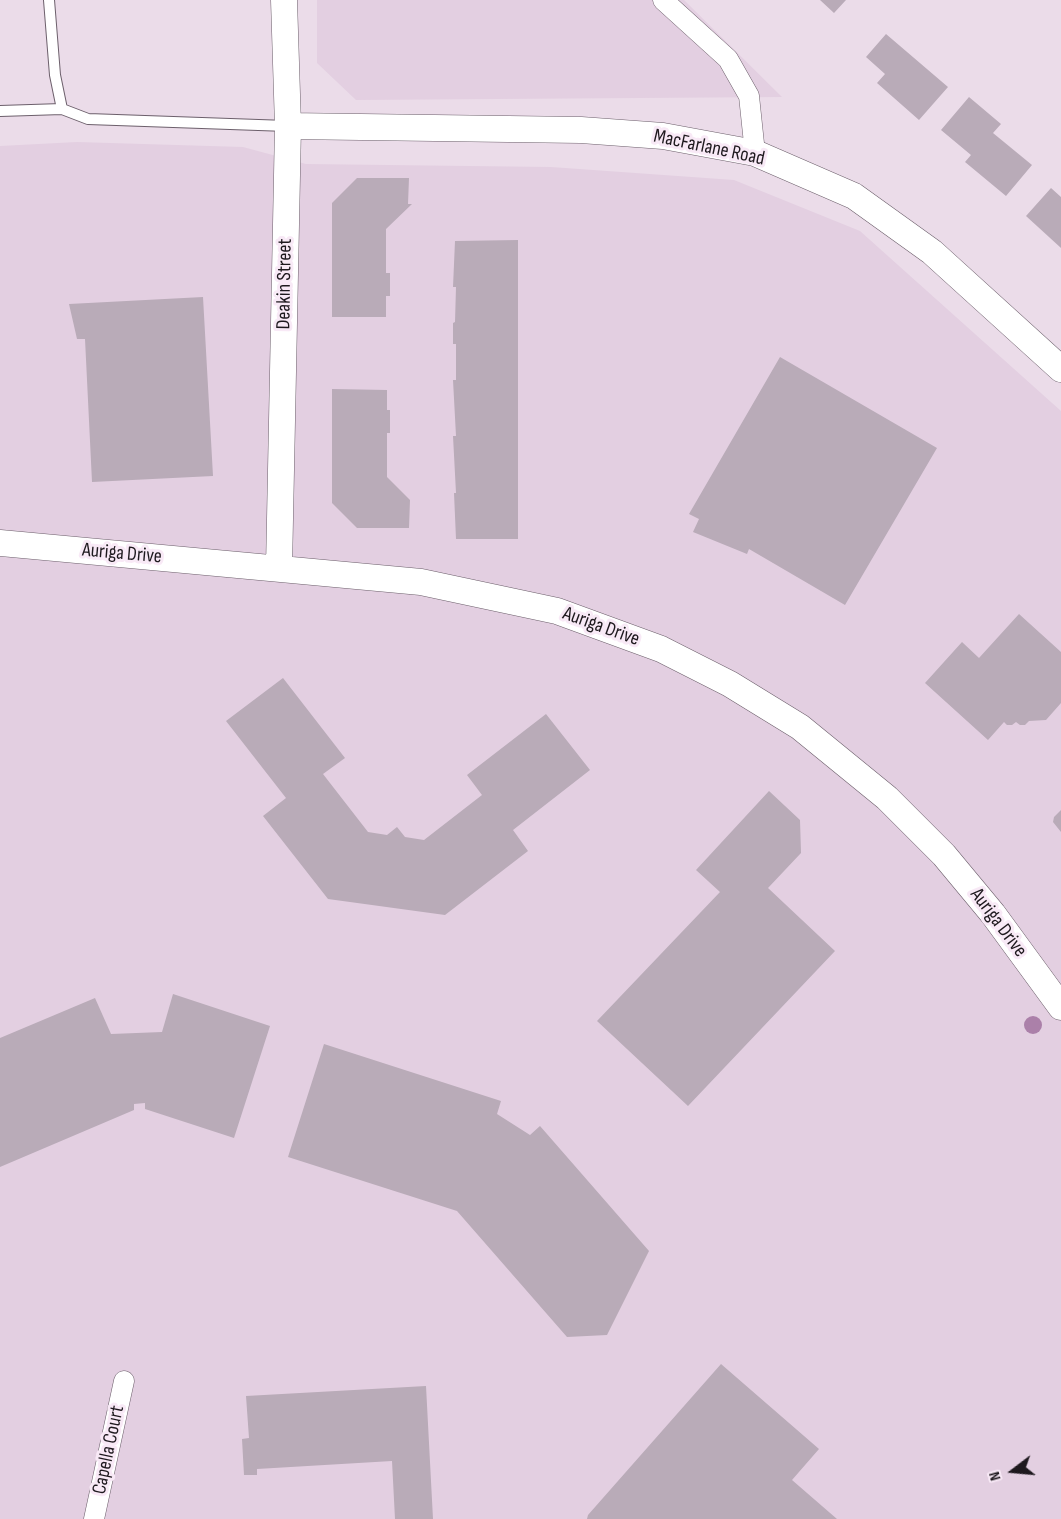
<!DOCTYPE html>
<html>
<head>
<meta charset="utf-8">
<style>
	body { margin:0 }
	#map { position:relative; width:1061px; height:1519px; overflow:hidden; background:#ebdce9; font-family:"Sofia Sans Condensed",sans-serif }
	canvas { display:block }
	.north { position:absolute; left:983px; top:1441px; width:60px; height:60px; -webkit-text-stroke:4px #f8e9f6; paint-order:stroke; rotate:254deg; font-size:16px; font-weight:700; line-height:24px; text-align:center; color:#1e191e }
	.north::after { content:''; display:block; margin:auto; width:21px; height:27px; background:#1e191e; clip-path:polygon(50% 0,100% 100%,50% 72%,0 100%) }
</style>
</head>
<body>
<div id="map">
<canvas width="1061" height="1519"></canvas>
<div class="north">N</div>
</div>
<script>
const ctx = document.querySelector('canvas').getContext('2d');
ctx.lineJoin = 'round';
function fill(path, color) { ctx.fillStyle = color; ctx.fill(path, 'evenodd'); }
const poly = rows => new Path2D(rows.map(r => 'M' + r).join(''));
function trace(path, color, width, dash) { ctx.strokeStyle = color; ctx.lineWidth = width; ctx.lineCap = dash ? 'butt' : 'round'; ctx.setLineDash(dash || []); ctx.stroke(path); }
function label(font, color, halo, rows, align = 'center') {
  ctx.font = font + ' "Sofia Sans Condensed",sans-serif'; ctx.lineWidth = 6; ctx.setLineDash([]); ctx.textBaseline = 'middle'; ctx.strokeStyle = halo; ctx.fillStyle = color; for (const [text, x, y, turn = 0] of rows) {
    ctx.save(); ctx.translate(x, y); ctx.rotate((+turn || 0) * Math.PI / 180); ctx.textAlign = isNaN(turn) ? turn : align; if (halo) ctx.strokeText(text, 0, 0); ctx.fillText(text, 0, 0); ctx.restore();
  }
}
fill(poly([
	[317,0,684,0,782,97,356,100,317,63],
	[77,142,243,147,306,164,551,167,734,180,860,231,1061,411,1061,1519,0,1519,0,146]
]), '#e3cfe1');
fill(poly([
	[820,0,846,0,834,13],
	[886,34,948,87,919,120,877,83,885,74,866,57],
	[969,97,1001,124,993,133,1032,165,1006,196,965,162,971,155,941,130],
	[357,178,409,178,408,204,412,204,386,229,386,273,390,273,390,296,386,296,386,317,332,317,332,203],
	[1051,188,1061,197,1061,248,1026,216],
	[518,240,518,539,456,539,454,493,456,493,453,436,456,436,453,380,456,380,456,344,453,344,453,323,455,322,456,287,453,287,455,241],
	[203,297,213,476,92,482,85,339,77,339,69,304],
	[780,357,937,448,845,605,749,549,747,554,693,532,699,519,689,514],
	[332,389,387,390,387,410,390,410,390,433,387,433,387,477,410,500,409,528,357,528,332,503],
	[1019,614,1061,652,1061,703,1046,720,1029,721,1025,725,1020,725,1016,722,1012,725,1007,725,1004,722,988,740,925,683,962,642,979,658],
	[283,678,345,758,323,774,368,832,387,835,397,827,405,837,424,840,482,795,467,775,546,714,590,770,513,830,528,851,445,915,328,899,263,816,286,798,226,721],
	[769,791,800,820,801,853,768,888,835,951,688,1106,597,1021,720,892,696,870],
	[1061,810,1061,832,1053,822,1054,817],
	[173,994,270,1026,234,1138,145,1109,145,1103,134,1104,134,1110,0,1167,0,1038,95,998,111,1034,162,1032],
	[324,1044,501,1101,497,1114,530,1135,540,1126,649,1251,607,1335,567,1337,457,1211,288,1157],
	[721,1364,819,1449,792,1480,837,1519,587,1519,588,1515],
	[426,1386,433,1519,395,1519,392,1461,257,1469,257,1475,244,1475,242,1439,249,1438,246,1396]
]), '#b9abb8');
const service = poly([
	[49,0,55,75,62,109,88,119,287,126],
	[0,111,62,109]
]);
const minor = poly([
	[663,0,728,59,749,96,755,153],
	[94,1519,124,1381]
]);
const tertiary = poly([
	[288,126,581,130,663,136,755,153,854,196,932,252,1061,369],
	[0,543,421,582,557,611,661,649,730,684,800,727,887,798,944,855,993,914,1061,1007],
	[279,568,288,126,284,0]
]);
trace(service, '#6c5f6b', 12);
trace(minor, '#6c5f6b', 21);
trace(tertiary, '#6c5f6b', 27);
trace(service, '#fff', 10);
trace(minor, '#fff', 20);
trace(tertiary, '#fff', 26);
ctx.fillStyle = '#ab80a9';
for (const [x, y] of [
	[1033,1025]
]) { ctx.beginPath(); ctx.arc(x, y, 9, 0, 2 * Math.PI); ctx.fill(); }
label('20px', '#1e191e', '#f8e9f6', [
	["MacFarlane Road",709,148,12],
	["Deakin Street",285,284,-89],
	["Auriga Drive",122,554,5],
	["Auriga Drive",601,627,20],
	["Auriga Drive",998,923,53],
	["Capella Court",109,1450,-78]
]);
</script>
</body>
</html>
